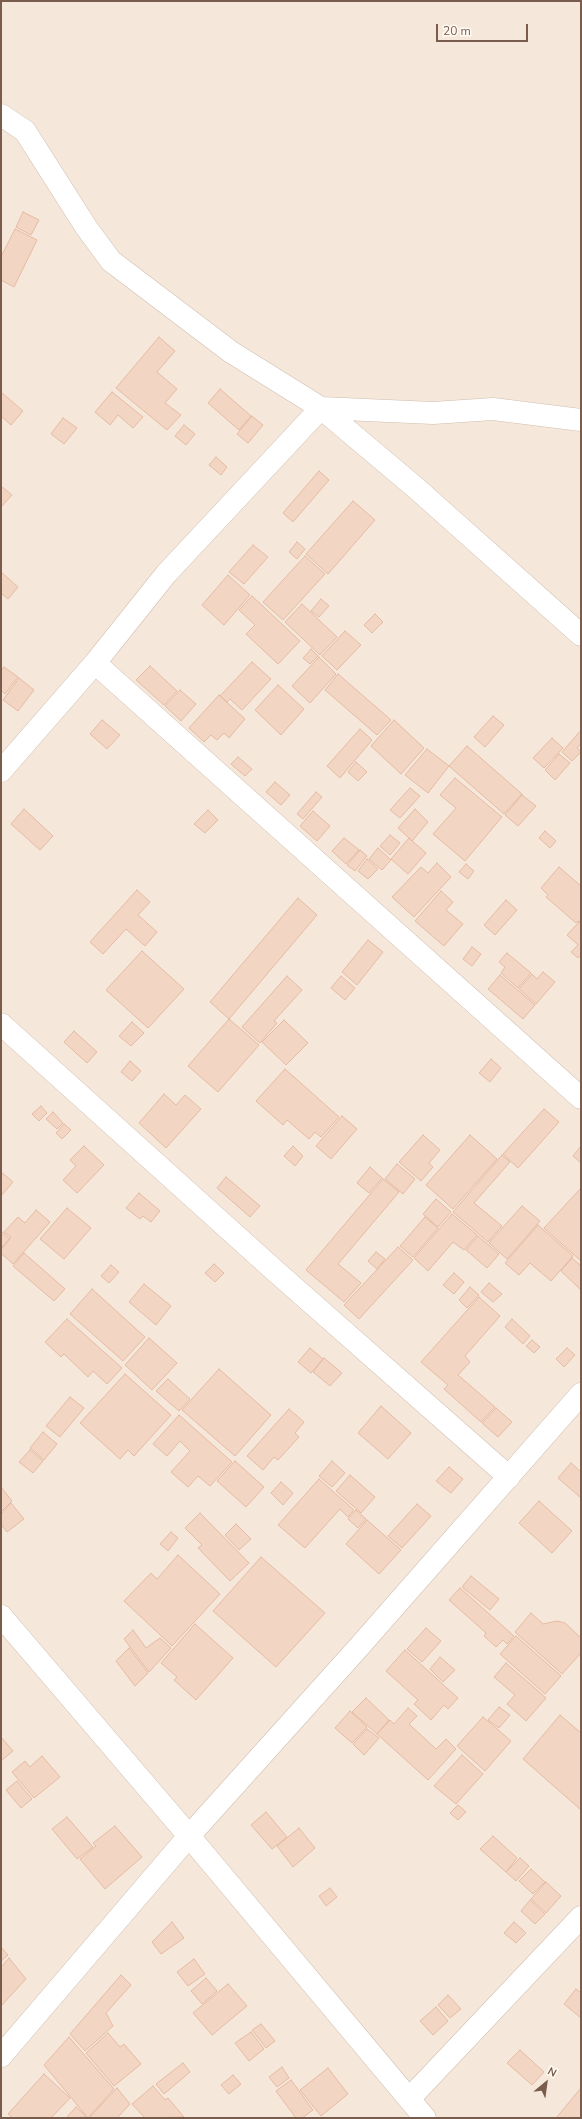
<!DOCTYPE html>
<html>
<head>
<meta charset="utf-8">
<style>
	body { margin:0 }
	#map { position:relative; width:582px; height:2119px; overflow:hidden; background:#fdf6ec; font-family:"Nunito Sans",sans-serif }
	canvas { display:block }
	.frame { position:absolute; inset:0; border:2px solid #7a5c4d; pointer-events:none }
	.north { position:absolute; left:526px; top:2063px; width:40px; height:40px; -webkit-text-stroke:3px #fffaf3; paint-order:stroke; rotate:29deg; font-size:11px; font-weight:700; line-height:16px; text-align:center; color:#7a5c4d }
	.north::after { content:''; display:block; margin:auto; width:14px; height:18px; background:#7a5c4d; clip-path:polygon(50% 0,100% 100%,50% 72%,0 100%) }
	.scale { position:absolute; left:436px; top:24px; width:92px; height:18px; box-sizing:border-box; border:2px solid #7a5c4d; border-top:0; padding-left:5px; font-size:12px; line-height:14px; white-space:nowrap; color:#7a5c4d; -webkit-text-stroke:3px #fffaf3; paint-order:stroke }
</style>
</head>
<body>
<div id="map">
<canvas width="582" height="2119"></canvas>
<div class="frame"></div>
<div class="north">N</div>
<div class="scale">20 m</div>
</div>
<script>
const ctx = document.querySelector('canvas').getContext('2d');
ctx.lineJoin = 'round';
function fill(path, color) { ctx.fillStyle = color; ctx.fill(path, 'evenodd'); }
const poly = rows => new Path2D(rows.map(r => 'M' + r).join(''));
function trace(path, color, width, dash) { ctx.strokeStyle = color; ctx.lineWidth = width; ctx.lineCap = dash ? 'butt' : 'round'; ctx.setLineDash(dash || []); ctx.stroke(path); }
fill(poly([
	[1,1,581,1,581,2118,1,2118]
]), '#f5e8da');
const building = poly([
	[23,212,39,220,31,235,16,227,23,212],
	[15,229,37,240,14,287,1,280,1,257,15,229],
	[159,337,175,351,157,372,177,389,165,403,181,415,167,430,116,388,159,337],
	[220,389,251,416,239,430,208,403,220,389],
	[1,392,23,411,11,425,1,416,1,392],
	[112,392,143,417,133,428,118,415,110,425,95,412,112,392],
	[252,416,263,425,248,443,237,434,252,416],
	[63,418,77,428,64,444,51,434,63,418],
	[184,425,195,434,186,445,175,436,184,425],
	[216,457,227,467,221,475,209,465,216,457],
	[319,471,329,480,293,522,283,513,319,471],
	[1,486,12,495,1,507,1,486],
	[353,501,375,520,328,574,306,554,353,501],
	[297,542,305,549,297,559,289,552,297,542],
	[253,545,268,557,244,584,229,572,253,545],
	[305,556,325,574,283,620,263,602,305,556],
	[1,572,18,587,8,599,1,593,1,572],
	[228,575,250,595,224,625,202,605,228,575],
	[252,596,300,641,278,664,246,634,255,625,239,610,252,596],
	[321,599,329,606,319,617,311,611,321,599],
	[302,604,337,637,320,655,285,622,302,604],
	[375,614,383,622,372,633,364,625,375,614],
	[345,631,361,645,337,670,322,656,345,631],
	[311,649,318,656,310,664,303,658,311,649],
	[319,657,336,674,310,703,292,686,319,657],
	[252,662,271,679,242,710,230,699,227,702,220,696,252,662],
	[150,666,177,691,164,705,136,680,150,666],
	[4,667,18,677,5,694,1,690,1,671,4,667],
	[338,674,391,720,377,735,325,690,338,674],
	[19,678,34,690,18,711,3,700,19,678],
	[278,685,304,709,281,735,255,710,278,685],
	[180,690,196,704,181,721,165,706,180,690],
	[219,695,245,719,229,738,224,733,217,740,211,735,204,742,189,728,219,695],
	[493,716,504,725,485,747,474,737,493,716],
	[102,720,120,735,107,749,90,734,102,720],
	[394,720,424,748,401,774,371,746,394,720],
	[360,729,372,740,340,778,327,766,360,729],
	[581,730,581,743,577,748,581,752,572,761,562,752,581,730],
	[552,738,563,748,544,768,533,758,552,738],
	[467,746,522,794,504,814,449,766,467,746],
	[427,749,449,766,428,793,405,775,427,749],
	[559,754,570,763,555,780,545,770,559,754],
	[238,757,252,769,245,776,231,764,238,757],
	[356,762,367,772,358,781,348,772,356,762],
	[455,778,502,817,465,861,433,834,456,808,440,795,455,778],
	[275,782,290,795,281,805,266,792,275,782],
	[410,788,420,796,400,818,390,810,410,788],
	[316,792,322,797,303,819,297,814,316,792],
	[522,795,536,806,518,826,505,815,522,795],
	[24,809,53,836,40,850,11,824,24,809],
	[415,809,428,822,412,841,398,828,415,809],
	[208,810,218,820,205,833,194,824,208,810],
	[313,811,330,826,317,841,300,826,313,811],
	[545,831,556,841,550,848,539,838,545,831],
	[390,835,400,843,390,855,380,846,390,835],
	[344,838,359,850,346,864,332,851,344,838],
	[409,838,426,853,408,874,391,859,409,838],
	[378,848,391,860,382,870,369,859,378,848],
	[360,850,367,856,355,871,347,865,360,850],
	[367,859,378,869,368,879,358,871,367,859],
	[437,863,451,877,414,917,392,897,421,867,428,873,437,863],
	[466,864,474,871,468,879,459,872,466,864],
	[559,867,581,886,581,923,578,921,576,923,546,897,548,895,541,888,559,867],
	[137,890,150,902,138,915,157,932,145,946,126,929,103,954,90,942,137,890],
	[441,891,453,902,446,910,463,924,444,946,415,921,441,891],
	[298,898,317,915,229,1019,210,1002,298,898],
	[506,900,517,910,495,935,484,925,506,900],
	[579,922,581,924,581,954,578,958,571,952,578,945,567,935,579,922],
	[368,940,383,952,357,985,342,972,368,940],
	[472,947,481,954,472,966,463,959,472,947],
	[142,951,184,989,148,1028,106,990,142,951],
	[507,953,531,973,518,988,501,973,505,967,499,962,507,953],
	[543,972,555,982,536,1004,519,989,532,974,537,979,543,972],
	[500,975,535,1005,523,1019,488,989,500,975],
	[287,976,302,990,274,1021,277,1023,260,1043,242,1027,287,976],
	[341,976,355,988,345,1000,331,988,341,976],
	[229,1019,259,1045,218,1092,188,1066,229,1019],
	[284,1020,308,1043,286,1065,262,1042,284,1020],
	[132,1022,144,1033,131,1046,119,1036,132,1022],
	[74,1031,97,1052,87,1063,64,1042,74,1031],
	[491,1059,501,1068,490,1082,479,1073,491,1059],
	[130,1061,141,1071,132,1081,121,1072,130,1061],
	[285,1069,339,1117,321,1137,315,1132,309,1139,287,1120,283,1125,256,1101,285,1069],
	[164,1094,176,1105,185,1095,201,1109,166,1148,139,1123,164,1094],
	[41,1106,47,1113,39,1121,32,1114,41,1106],
	[544,1109,559,1122,518,1168,503,1154,544,1109],
	[53,1112,63,1123,57,1129,46,1119,53,1112],
	[342,1116,357,1129,331,1159,316,1146,342,1116],
	[64,1124,71,1130,62,1139,56,1133,64,1124],
	[423,1135,440,1150,429,1163,433,1167,421,1181,399,1162,423,1135],
	[470,1135,497,1159,453,1209,426,1185,470,1135],
	[84,1146,104,1165,77,1193,63,1180,76,1166,70,1160,84,1146],
	[293,1146,303,1156,295,1166,284,1156,293,1146],
	[581,1146,581,1163,573,1156,581,1146],
	[502,1155,510,1162,474,1203,502,1226,488,1242,453,1212,502,1155],
	[397,1164,415,1179,403,1194,385,1179,397,1164],
	[370,1167,382,1178,369,1193,357,1183,370,1167],
	[1,1172,13,1182,1,1196,1,1172],
	[226,1177,260,1206,250,1217,217,1188,226,1177],
	[383,1179,399,1192,338,1264,361,1283,344,1302,306,1270,383,1179],
	[581,1188,581,1261,544,1228,581,1188],
	[139,1193,160,1211,151,1222,143,1216,140,1219,126,1208,139,1193],
	[436,1199,451,1212,438,1227,423,1214,436,1199],
	[522,1206,540,1221,507,1259,489,1243,522,1206],
	[67,1208,91,1228,64,1259,40,1239,67,1208],
	[36,1210,50,1222,13,1264,1,1253,1,1249,11,1237,4,1232,18,1217,25,1223,36,1210],
	[452,1214,477,1235,464,1250,453,1242,428,1271,414,1258,452,1214],
	[425,1217,438,1228,413,1257,400,1246,425,1217],
	[538,1225,573,1256,551,1281,530,1263,519,1275,505,1263,538,1225],
	[1,1231,10,1239,1,1249,1,1231],
	[478,1236,499,1254,487,1268,466,1250,478,1236],
	[398,1247,413,1260,359,1319,344,1305,398,1247],
	[376,1252,385,1259,377,1269,368,1261,376,1252],
	[24,1253,65,1289,54,1301,13,1266,24,1253],
	[572,1258,581,1266,581,1290,561,1271,572,1258],
	[214,1264,224,1273,215,1282,205,1273,214,1264],
	[111,1265,119,1272,109,1283,101,1276,111,1265],
	[454,1273,464,1282,454,1294,443,1285,454,1273],
	[489,1283,502,1294,493,1302,481,1292,489,1283],
	[144,1284,171,1306,156,1325,129,1302,144,1284],
	[470,1287,479,1295,467,1308,459,1300,470,1287],
	[92,1289,145,1337,123,1361,70,1314,92,1289],
	[479,1297,500,1316,465,1356,470,1362,458,1375,495,1407,481,1422,444,1389,448,1385,421,1362,479,1297],
	[67,1319,122,1368,107,1384,93,1371,88,1377,64,1354,61,1357,45,1342,67,1319],
	[512,1319,530,1336,523,1344,505,1327,512,1319],
	[149,1338,177,1363,152,1390,125,1365,149,1338],
	[532,1340,540,1347,534,1353,526,1346,532,1340],
	[310,1348,323,1359,311,1373,298,1362,310,1348],
	[567,1348,575,1355,564,1367,556,1359,567,1348],
	[324,1358,342,1373,330,1386,313,1372,324,1358],
	[219,1369,271,1415,235,1456,182,1410,219,1369],
	[125,1374,171,1415,134,1456,128,1450,120,1459,80,1423,125,1374],
	[168,1379,190,1399,179,1411,156,1391,168,1379],
	[70,1397,84,1408,60,1437,46,1426,70,1397],
	[381,1406,411,1433,388,1459,358,1433,381,1406],
	[496,1408,512,1422,498,1437,482,1423,496,1408],
	[289,1409,304,1422,295,1433,299,1437,278,1460,274,1457,263,1470,247,1456,289,1409],
	[179,1415,232,1462,210,1486,198,1476,188,1487,171,1472,190,1451,180,1441,167,1456,153,1444,179,1415],
	[43,1432,57,1444,44,1460,30,1448,43,1432],
	[30,1450,43,1461,33,1473,19,1462,30,1450],
	[235,1461,264,1487,246,1507,217,1481,235,1461],
	[332,1461,345,1473,332,1487,319,1476,332,1461],
	[571,1463,581,1472,581,1498,558,1478,571,1463],
	[449,1467,463,1479,451,1493,436,1481,449,1467],
	[350,1475,375,1497,361,1513,336,1491,350,1475],
	[319,1479,354,1510,348,1517,340,1509,305,1548,278,1525,319,1479],
	[281,1482,293,1493,283,1505,271,1493,281,1482],
	[1,1487,12,1501,1,1512,1,1487],
	[539,1501,572,1531,552,1553,519,1523,539,1501],
	[11,1503,24,1519,7,1532,1,1524,1,1514,11,1503],
	[417,1504,431,1516,402,1548,388,1536,417,1504],
	[356,1510,366,1519,358,1528,348,1519,356,1510],
	[200,1513,249,1563,230,1581,198,1548,202,1545,185,1528,200,1513],
	[367,1520,401,1550,379,1574,346,1544,367,1520],
	[236,1524,251,1539,239,1550,225,1535,236,1524],
	[171,1532,178,1538,168,1551,160,1544,171,1532],
	[178,1555,220,1594,172,1646,124,1601,151,1573,157,1579,178,1555],
	[261,1557,325,1613,276,1667,213,1611,261,1557],
	[471,1576,499,1599,490,1610,462,1587,471,1576],
	[460,1588,514,1636,507,1644,503,1640,496,1647,484,1636,486,1633,449,1600,460,1588],
	[531,1613,543,1624,557,1621,565,1623,581,1638,581,1653,562,1674,515,1632,531,1613],
	[195,1624,233,1658,196,1700,174,1680,177,1677,161,1663,195,1624],
	[426,1628,441,1641,422,1662,407,1649,426,1628],
	[133,1630,146,1648,160,1638,171,1648,149,1672,124,1639,133,1630],
	[516,1636,561,1676,545,1694,500,1654,516,1636],
	[129,1648,148,1673,135,1686,116,1661,129,1648],
	[405,1650,458,1698,448,1709,444,1705,431,1720,414,1704,418,1700,386,1671,405,1650],
	[440,1657,455,1670,443,1682,430,1669,440,1657],
	[506,1663,546,1698,526,1721,507,1704,515,1695,494,1677,506,1663],
	[366,1698,389,1720,377,1734,352,1712,366,1698],
	[499,1707,510,1715,499,1728,488,1720,499,1707],
	[408,1708,417,1716,409,1724,436,1749,446,1739,456,1749,428,1780,377,1734,390,1720,394,1724,408,1708],
	[350,1711,367,1727,352,1743,335,1728,350,1711],
	[560,1715,581,1733,581,1810,523,1759,560,1715],
	[483,1717,511,1741,485,1771,457,1746,483,1717],
	[367,1729,379,1738,364,1755,353,1744,367,1729],
	[1,1737,13,1751,1,1761,1,1737],
	[462,1755,483,1774,456,1804,434,1786,462,1755],
	[42,1756,60,1777,34,1798,12,1772,25,1761,30,1767,42,1756],
	[17,1781,32,1799,21,1808,6,1790,17,1781],
	[458,1805,466,1812,458,1820,450,1813,458,1805],
	[266,1812,287,1837,272,1849,251,1825,266,1812],
	[67,1817,93,1847,77,1859,52,1829,67,1817],
	[115,1826,142,1857,105,1889,80,1859,96,1846,93,1843,115,1826],
	[299,1828,315,1848,293,1867,277,1846,299,1828],
	[493,1836,517,1858,506,1872,480,1849,493,1836],
	[520,1858,529,1866,516,1881,506,1872,520,1858],
	[531,1869,545,1882,533,1894,519,1881,531,1869],
	[546,1882,561,1896,546,1913,531,1899,546,1882],
	[330,1888,337,1897,326,1906,319,1896,330,1888],
	[530,1900,545,1914,535,1924,521,1911,530,1900],
	[172,1922,184,1938,161,1954,152,1942,172,1922],
	[514,1922,526,1933,516,1943,504,1933,514,1922],
	[1,1947,8,1955,1,1961,1,1947],
	[9,1958,26,1979,1,2006,1,1967,9,1958],
	[194,1959,205,1974,188,1986,177,1972,194,1959],
	[121,1975,131,1985,106,2013,113,2026,85,2051,70,2034,121,1975],
	[206,1978,217,1991,202,2004,191,1991,206,1978],
	[228,1984,247,2006,212,2035,193,2013,228,1984],
	[576,1989,581,1993,581,2018,564,2004,576,1989],
	[448,1995,461,2009,450,2018,438,2005,448,1995],
	[436,2007,448,2021,433,2035,420,2021,436,2007],
	[261,2024,275,2041,266,2048,252,2030,261,2024],
	[251,2032,264,2049,249,2061,235,2043,251,2032],
	[108,2033,120,2047,124,2044,141,2064,114,2086,86,2053,108,2033],
	[69,2037,114,2089,88,2118,44,2065,69,2037],
	[520,2050,544,2072,532,2085,507,2063,520,2050],
	[183,2063,190,2072,164,2094,156,2084,183,2063],
	[282,2067,289,2078,277,2087,269,2077,282,2067],
	[328,2068,348,2094,321,2116,300,2090,328,2068],
	[44,2074,70,2098,51,2118,13,2118,8,2114,44,2074],
	[233,2075,241,2084,229,2094,221,2085,233,2075],
	[291,2080,313,2110,302,2118,296,2118,276,2091,291,2080],
	[153,2086,165,2100,168,2098,184,2117,145,2118,132,2104,153,2086],
	[117,2088,130,2104,117,2118,89,2118,117,2088],
	[581,2088,581,2116,579,2118,556,2118,581,2088],
	[76,2107,87,2117,66,2118,76,2107]
]);
fill(building, '#f3d5c3');
trace(building, '#e6bba3', 1);
const minor = poly([
	[1,115,25,131,86,227,111,261,231,352,321,408,416,488,581,635],
	[95,663,581,1098],
	[1,771,95,663,166,574,321,408,433,413,493,409,581,420],
	[1,1024,273,1269,509,1477],
	[1,1616,189,1836,425,2118],
	[1,2056,189,1836,358,1648,581,1394],
	[409,2099,581,1917]
]);
trace(minor, '#d1beb0', 23);
trace(minor, '#fff', 22);
</script>
</body>
</html>
